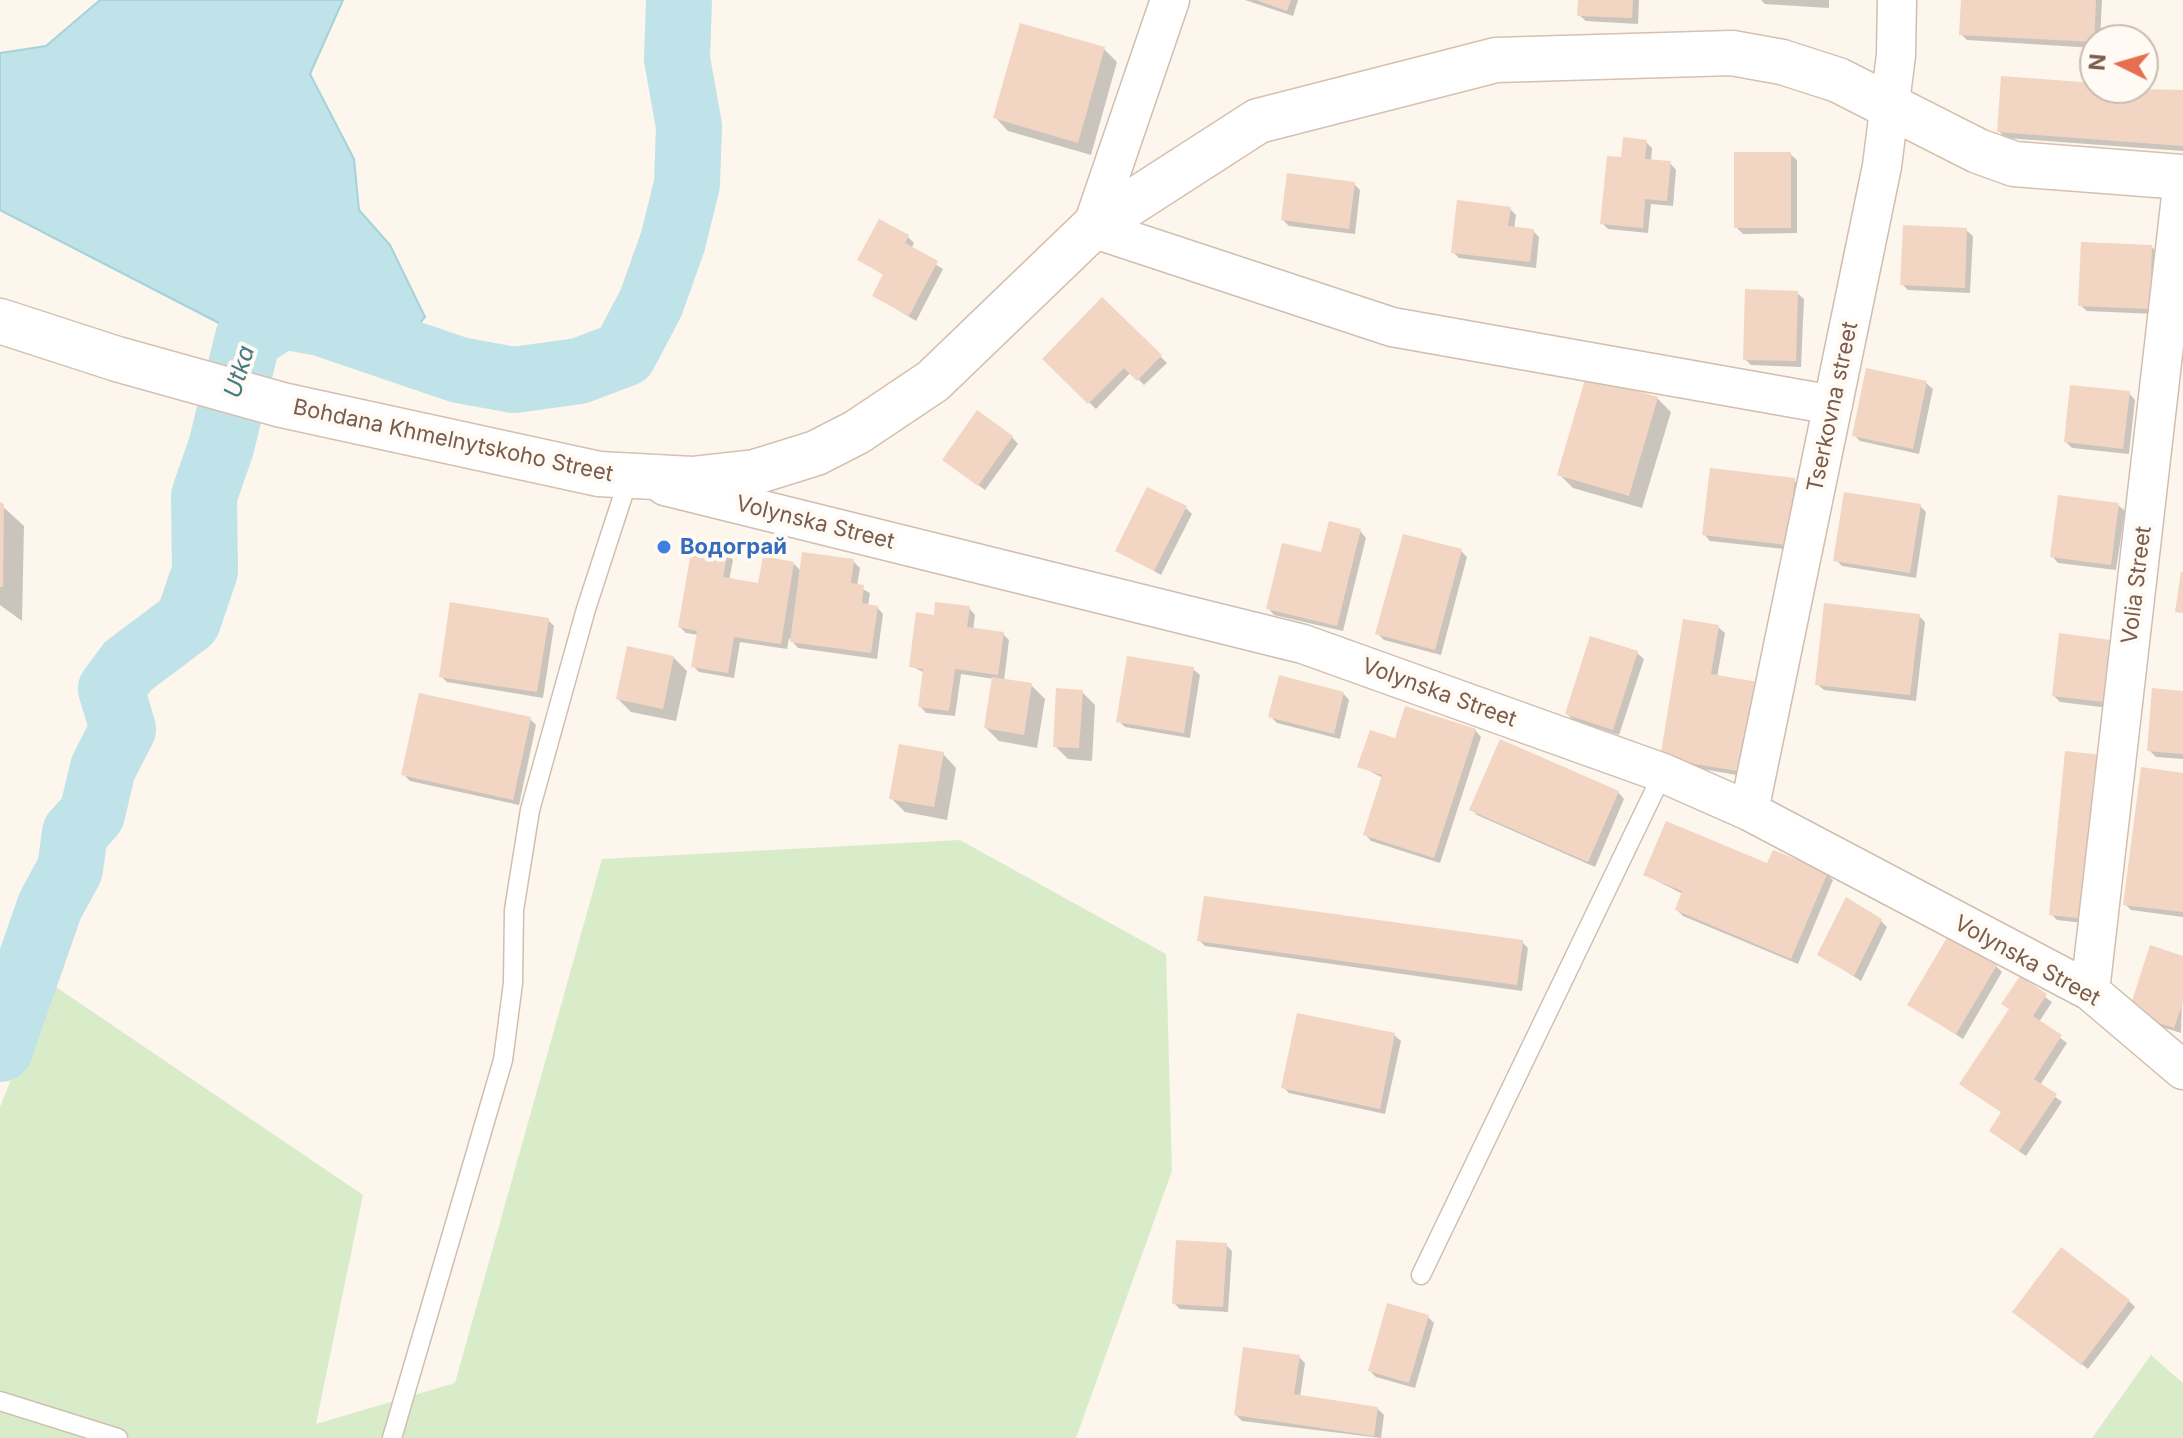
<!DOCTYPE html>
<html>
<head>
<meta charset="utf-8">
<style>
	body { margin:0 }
	#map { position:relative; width:2183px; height:1438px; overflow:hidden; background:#fdf6ec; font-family:Inter,sans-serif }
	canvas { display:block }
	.north { position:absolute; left:2079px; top:24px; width:80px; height:80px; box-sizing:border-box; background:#fffaf3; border:2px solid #cabbb1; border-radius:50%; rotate:275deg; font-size:22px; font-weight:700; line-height:32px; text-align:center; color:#7a5c4d }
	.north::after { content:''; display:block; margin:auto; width:28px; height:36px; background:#e76f51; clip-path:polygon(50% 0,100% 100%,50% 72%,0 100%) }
</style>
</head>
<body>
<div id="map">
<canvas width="2183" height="1438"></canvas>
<div class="north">N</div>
</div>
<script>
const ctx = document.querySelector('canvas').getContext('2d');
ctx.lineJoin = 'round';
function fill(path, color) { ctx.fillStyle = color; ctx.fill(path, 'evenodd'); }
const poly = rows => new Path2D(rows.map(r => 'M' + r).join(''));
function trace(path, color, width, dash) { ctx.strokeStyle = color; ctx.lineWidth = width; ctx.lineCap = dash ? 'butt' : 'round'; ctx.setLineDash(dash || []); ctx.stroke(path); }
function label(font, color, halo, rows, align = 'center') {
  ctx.font = font + ' Inter,sans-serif'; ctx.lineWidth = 8; ctx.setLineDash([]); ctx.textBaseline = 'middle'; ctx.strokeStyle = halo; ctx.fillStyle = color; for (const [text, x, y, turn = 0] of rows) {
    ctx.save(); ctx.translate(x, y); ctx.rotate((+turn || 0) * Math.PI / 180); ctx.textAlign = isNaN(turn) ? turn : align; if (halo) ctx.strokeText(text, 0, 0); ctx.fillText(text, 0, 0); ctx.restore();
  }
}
fill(poly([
	[960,840,1166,954,1172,1171,1076,1438,0,1438,0,1107,50,983,363,1195,316,1424,455,1383,602,859],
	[2151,1355,2183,1383,2183,1438,2092,1438]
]), '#d8ecc9');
const water = poly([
	[100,0,343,0,310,74,354,159,359,210,390,245,425,317,380,370,248,338,0,210,0,53,46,46,100,0]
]);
fill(water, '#bfe3e8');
trace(water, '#a5d3da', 2);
fill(poly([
	[1245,0,1298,0,1293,16],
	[1580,0,1639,0,1638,24,1586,21,1579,15],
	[1761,0,1829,0,1829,8,1765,4],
	[1963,0,2102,0,2100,40,2095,40,2095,48,1967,40,1961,34],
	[1104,49,1117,62,1091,155,1008,131,995,117],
	[2095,85,2095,88,2183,92,2183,151,2005,138,1999,131],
	[1646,142,1652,148,1651,162,1670,163,1676,170,1673,206,1651,204,1648,233,1608,229,1602,223,1623,159],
	[1790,154,1797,160,1797,233,1743,234,1736,227],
	[1354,184,1360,190,1355,234,1289,226,1283,220],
	[1510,209,1516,215,1514,229,1533,231,1539,237,1536,268,1459,258,1453,252],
	[1966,230,1973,236,1970,293,1908,290,1902,284],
	[908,237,914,243,911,249,943,269,916,321,875,296,885,276,860,260],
	[2152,247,2158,254,2155,314,2087,311,2080,305],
	[1797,293,1804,299,1801,367,1751,365,1745,359],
	[1102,300,1167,363,1144,385,1131,372,1096,409,1045,359],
	[1926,383,1933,389,1919,454,1860,441,1854,435],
	[2129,393,2135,400,2129,454,2072,448,2066,442],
	[1657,398,1671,412,1642,508,1573,488,1559,474],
	[1012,437,1018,444,985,490,944,460],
	[1794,480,1800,487,1793,550,1710,541,1704,534],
	[0,504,24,526,22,621,0,605],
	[2118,505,2125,511,2116,570,2058,563,2052,556],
	[1920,506,1926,512,1916,578,1842,566,1836,560],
	[1186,508,1192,514,1161,575,1118,550],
	[1360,531,1366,538,1343,631,1274,615,1268,608],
	[1461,551,1467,557,1441,655,1384,640,1377,633],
	[727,553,733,560,729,580,760,585,794,564,802,572,853,561,860,568,857,586,870,593,868,606,877,607,883,614,877,659,798,648,789,638,787,649,740,642,734,678,699,672,693,666,699,635,686,633,680,627],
	[969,608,975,615,973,630,1003,634,1009,640,1004,681,1031,685,1045,699,1037,748,999,741,986,728,994,679,961,674,955,716,926,713,920,706,925,673,911,666,935,617],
	[1919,616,1925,622,1916,701,1824,690,1817,684],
	[548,620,554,626,543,698,447,682,441,676],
	[1718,627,1725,633,1717,677,1748,777,1668,763],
	[2110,641,2116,648,2109,708,2060,702,2054,696],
	[1637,653,1644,659,1619,735,1573,720,1567,714],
	[673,657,687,671,676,721,631,712,618,699],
	[1193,669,1200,675,1190,738,1125,727,1119,721],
	[1082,692,1095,705,1092,761,1068,759,1055,746],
	[1343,693,1349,700,1340,739,1277,723,1270,716],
	[2183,693,2183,759,2156,757,2149,750],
	[530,719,536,725,519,805,410,781,404,775],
	[1475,730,1481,737,1440,863,1371,841,1365,834,1383,778,1360,766,1396,741],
	[2067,753,2092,924,2057,920,2051,914],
	[943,754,956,768,947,820,905,812,891,798],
	[2183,775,2183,917,2131,910,2125,904],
	[1618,792,1624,799,1595,867,1477,815,1471,809],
	[1768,866,1827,874,1833,880,1798,964,1683,916,1677,910,1683,894,1645,875],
	[1881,921,1887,927,1861,981,1819,954],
	[1199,940,1522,942,1528,948,1522,991,1205,946],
	[2183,958,2181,1033,2137,1019],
	[1996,966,2002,972,1963,1039,1910,1005],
	[2020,979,2052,1002,2039,1022,2067,1043,2040,1085,2062,1102,2026,1156,1998,1137,2003,1113,1968,1090,2010,1010],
	[1394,1035,1401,1041,1385,1114,1289,1093,1283,1087],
	[1226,1245,1232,1251,1228,1312,1180,1309,1174,1303],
	[2129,1301,2135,1307,2088,1369,2021,1318],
	[1428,1317,1434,1323,1415,1388,1376,1377,1370,1371],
	[1299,1357,1305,1363,1300,1397,1377,1408,1384,1415,1381,1438,1242,1421,1236,1415]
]), '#0003');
trace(poly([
	[0,1049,50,906,70,869,75,833,92,814,103,768,123,729,111,689,128,666,188,621,205,571,204,496,221,447,248,338,282,316,321,323,459,370,514,380,579,371,624,354,651,303,673,241,687,184,689,126,677,59,679,0]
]), '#bfe3e8', 66);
fill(poly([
	[1256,0,1291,0,1287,11],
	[1578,0,1633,0,1632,18,1577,16],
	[1961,0,2096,0,2094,42,1959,35],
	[1020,23,1105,47,1078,143,993,118],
	[2001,76,2095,83,2095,88,2183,90,2183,146,1997,132],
	[1623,137,1647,140,1645,159,1671,161,1667,201,1645,199,1643,228,1600,224,1607,156,1621,157],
	[1734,152,1791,152,1791,228,1734,228],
	[1287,173,1355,182,1349,229,1281,220],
	[1457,200,1511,207,1508,226,1534,229,1530,262,1451,253],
	[879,219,909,235,905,243,938,261,909,316,872,296,883,274,857,260],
	[1903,225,1967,228,1965,288,1900,285],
	[2081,242,2152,245,2150,309,2078,306],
	[1745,289,1798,291,1796,361,1743,360],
	[1102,297,1162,355,1137,381,1124,368,1088,404,1042,359],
	[1866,368,1927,381,1913,449,1852,436],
	[1586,376,1658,397,1629,496,1557,475],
	[2070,385,2130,391,2123,449,2064,442],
	[977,410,1013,436,978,486,942,460],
	[1710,468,1795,478,1787,545,1702,535],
	[1147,487,1187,506,1154,571,1115,551],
	[1844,492,1921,504,1910,573,1833,561],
	[2058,495,2119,503,2111,565,2050,557],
	[0,502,4,504,3,587,0,587],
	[1329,521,1361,529,1337,626,1266,609,1282,543,1321,552],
	[1403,534,1462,549,1435,650,1375,634],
	[692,546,728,552,723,577,758,583,763,556,794,562,781,644,734,637,728,673,691,667,697,631,678,627],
	[802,552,854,559,851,583,864,585,862,603,878,606,871,653,790,642],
	[2181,572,2183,572,2183,613,2175,612],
	[450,602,549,618,537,692,439,677],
	[935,602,970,606,967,627,1004,632,998,675,955,669,949,711,918,707,923,669,909,667,916,612,934,615],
	[1824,603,1920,614,1910,695,1815,685],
	[1683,619,1719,625,1711,674,1758,682,1743,772,1660,758],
	[2059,633,2111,640,2104,702,2052,696],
	[1590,636,1638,651,1613,730,1565,714],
	[627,646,674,656,663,709,616,699],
	[1127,656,1194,667,1184,733,1116,722],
	[1279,675,1344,692,1334,734,1268,717],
	[992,677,1032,683,1024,735,984,728],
	[1056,688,1083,690,1079,748,1053,747],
	[2152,688,2183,691,2183,754,2147,751],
	[419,693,531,717,513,800,401,775],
	[1405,706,1476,729,1434,858,1363,835,1382,775,1357,767,1370,730,1395,738],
	[1500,739,1619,791,1588,862,1469,810],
	[899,744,944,752,934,807,889,799],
	[2065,751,2103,755,2087,919,2049,915],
	[2141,767,2183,773,2183,912,2123,905],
	[1666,821,1767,863,1773,850,1828,872,1791,959,1675,910,1682,891,1643,875],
	[1204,896,1523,940,1517,985,1197,941],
	[1846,897,1882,919,1854,976,1817,955],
	[1948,936,1997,965,1956,1034,1907,1005],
	[2150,945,2183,956,2183,1002,2174,1028,2128,1013],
	[2020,976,2047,994,2033,1016,2062,1035,2034,1079,2057,1094,2019,1151,1989,1131,2001,1112,1959,1084,2009,1009,2001,1004],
	[1297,1013,1395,1033,1380,1109,1281,1088],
	[1176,1240,1227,1243,1223,1307,1172,1304],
	[2061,1247,2130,1300,2081,1365,2012,1312],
	[1387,1303,1429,1315,1409,1383,1368,1371],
	[1243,1347,1300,1355,1294,1394,1378,1407,1374,1436,1234,1415]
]), '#f3d5c3');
const service = poly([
	[1421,1275,1663,773],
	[0,1401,118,1438],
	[392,1438,503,1060,513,983,514,910,530,810,586,609,629,477]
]);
const minor = poly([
	[1170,0,1092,228,1392,327,1833,405],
	[665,486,1303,644,1663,773,1749,811,2090,991,2183,1070],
	[1749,811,1882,166,1896,55,1897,0],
	[2090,991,2183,179]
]);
const secondary = poly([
	[0,321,117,359,282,405,599,474,692,479,755,472,816,453,857,432,933,381,1092,228,1258,121,1496,60,1732,53,1782,62,1838,80,1978,151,2014,164,2183,177]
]);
trace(service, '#d1beb0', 21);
trace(minor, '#d1beb0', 41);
trace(secondary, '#d6c0b0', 47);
trace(service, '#fff', 18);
trace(minor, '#fff', 38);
trace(secondary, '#fff', 44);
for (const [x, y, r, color] of [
	[664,547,8,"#3f7fe0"]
]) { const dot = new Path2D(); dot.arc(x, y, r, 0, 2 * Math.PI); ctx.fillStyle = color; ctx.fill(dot); trace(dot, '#fffaf3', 3); }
label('22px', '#7a5c4d', '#fffaf3', [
	["Tserkovna street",1833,407,-78],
	["Bohdana Khmelnytskoho Street",453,441,12],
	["Volynska Street",815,523,14],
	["Volia Street",2137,585,-83],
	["Volynska Street",1439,693,20],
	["Volynska Street",2027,961,29]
]);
label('bold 22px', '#366cbe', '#fffaf3', [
	["Водограй",680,547]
], 'left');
label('italic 24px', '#437c86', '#fffaf3', [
	["Utka",240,372,-73]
]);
</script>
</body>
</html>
